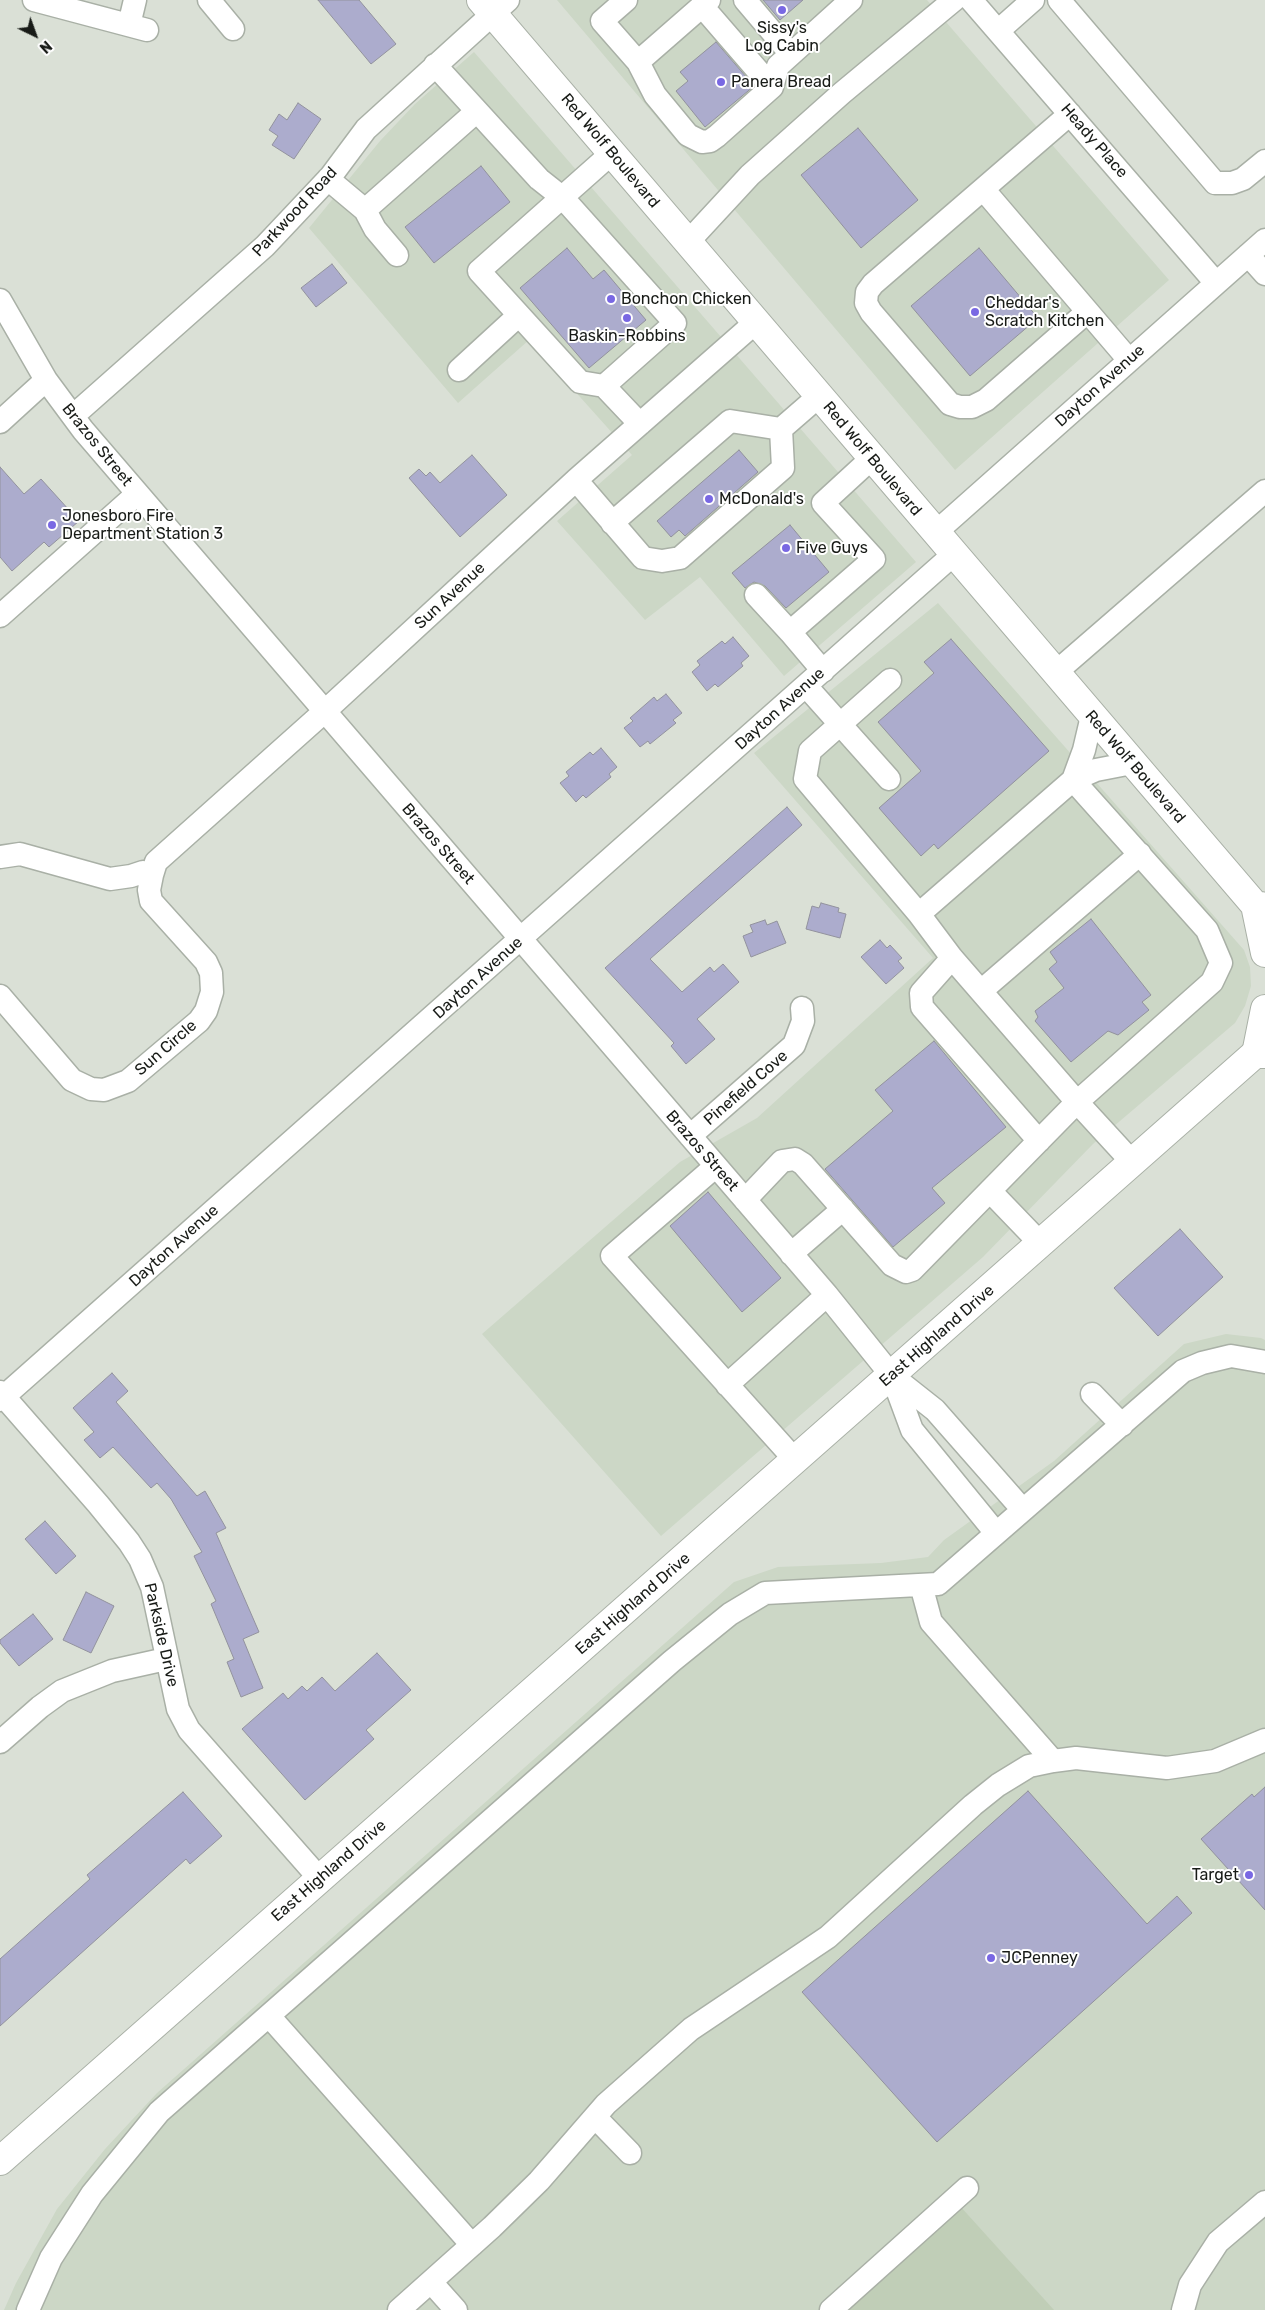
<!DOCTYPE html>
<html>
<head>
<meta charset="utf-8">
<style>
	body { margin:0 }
	#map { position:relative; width:1265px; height:2310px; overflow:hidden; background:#dae0d6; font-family:Rubik,sans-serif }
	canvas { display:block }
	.north { position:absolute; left:10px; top:10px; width:50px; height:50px; -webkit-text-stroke:4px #fff; paint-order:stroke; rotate:138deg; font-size:14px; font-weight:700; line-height:20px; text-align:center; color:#181b17 }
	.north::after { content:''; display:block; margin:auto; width:18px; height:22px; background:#181b17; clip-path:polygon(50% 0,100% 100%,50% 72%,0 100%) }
</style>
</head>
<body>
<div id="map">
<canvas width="1265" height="2310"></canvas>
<div class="north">N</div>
</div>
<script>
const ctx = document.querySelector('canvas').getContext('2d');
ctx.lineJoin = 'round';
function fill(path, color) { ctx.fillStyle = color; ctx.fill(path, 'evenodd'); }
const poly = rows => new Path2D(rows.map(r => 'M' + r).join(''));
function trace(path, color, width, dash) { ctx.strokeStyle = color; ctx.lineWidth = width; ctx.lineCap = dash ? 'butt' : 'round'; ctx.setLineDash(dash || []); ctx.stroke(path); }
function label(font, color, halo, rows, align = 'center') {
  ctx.font = font + ' Rubik,sans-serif'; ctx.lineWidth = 4; ctx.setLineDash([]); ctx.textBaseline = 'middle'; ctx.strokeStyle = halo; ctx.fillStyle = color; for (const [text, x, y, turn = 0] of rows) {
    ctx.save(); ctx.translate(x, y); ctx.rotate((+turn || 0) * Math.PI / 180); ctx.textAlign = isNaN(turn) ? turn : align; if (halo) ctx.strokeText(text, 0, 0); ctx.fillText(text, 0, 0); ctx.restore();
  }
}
fill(poly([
	[557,0,927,0,1169,280,955,470],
	[474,52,916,562,784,676,700,577,645,620,557,521,632,455,529,340,458,403,309,228,380,141,415,104],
	[938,603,1244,950,1250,967,1251,986,1245,1006,1235,1023,1093,1144,983,1257,661,1536,482,1334,680,1162,757,1118,933,958,754,753],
	[1226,1334,1261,1338,1265,1340,1265,2310,4,2310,16,2283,57,2209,105,2149,157,2093,734,1582,778,1567,881,1563,928,1557,944,1540,1054,1461,1184,1344]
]), '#ccd7c6');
fill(poly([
	[959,2205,1054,2310,842,2310]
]), '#c0ceb7');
const building = poly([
	[318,0,359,0,396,44,371,64,318,0],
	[763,0,803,0,780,20,763,0],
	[716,42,754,86,705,127,676,91,688,81,680,72,716,42],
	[298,103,321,119,294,159,272,145,278,136,269,130,279,114,287,120,298,103],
	[858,128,918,200,861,248,801,175,858,128],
	[481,166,510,202,434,263,405,227,481,166],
	[567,248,593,279,604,270,646,320,589,368,520,288,567,248],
	[979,248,1038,318,970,376,911,306,979,248],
	[332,264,347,283,316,307,301,288,332,264],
	[739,450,758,472,685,536,679,530,671,537,657,521,739,450],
	[472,455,507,495,460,537,409,478,419,469,426,476,430,472,440,483,472,455],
	[0,467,24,494,41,479,79,521,49,547,44,542,12,571,0,557,0,467],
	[790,525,829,572,786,608,765,586,754,582,745,588,732,573,790,525],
	[733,637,749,656,741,663,743,666,718,687,715,684,707,691,692,672,700,665,697,661,722,641,725,644,733,637],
	[951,639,1049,751,938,849,934,844,921,856,879,808,921,771,878,722,934,673,924,662,951,639],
	[666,694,682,713,673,720,676,723,650,744,648,741,640,747,624,728,633,721,630,718,654,697,657,701,666,694],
	[601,748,617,767,609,774,611,777,586,798,583,795,576,802,560,783,569,776,566,772,590,752,593,755,601,748],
	[787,807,802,825,650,959,682,992,710,967,714,972,723,964,739,982,697,1019,715,1039,686,1064,671,1046,674,1043,605,968,787,807],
	[821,903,839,908,838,912,846,914,840,938,806,929,812,906,819,908,821,903],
	[1091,919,1151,995,1142,1002,1149,1010,1118,1035,1108,1031,1071,1062,1035,1021,1038,1017,1035,1011,1064,988,1049,969,1057,962,1050,952,1091,919],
	[765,920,767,925,777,921,786,943,751,957,743,936,753,932,750,925,765,920],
	[880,940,887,948,890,945,902,958,898,961,904,968,886,984,861,957,880,940],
	[934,1041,1006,1127,932,1188,945,1203,893,1247,825,1169,893,1111,875,1090,934,1041],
	[708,1192,781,1278,742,1312,670,1226,708,1192],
	[1180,1229,1223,1277,1158,1336,1114,1288,1180,1229],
	[112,1373,128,1391,116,1402,197,1496,205,1491,226,1528,216,1533,259,1632,243,1639,263,1688,241,1697,227,1662,234,1659,211,1604,216,1601,194,1556,202,1552,171,1499,157,1483,151,1488,113,1447,100,1458,84,1440,94,1432,73,1408,112,1373],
	[45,1521,76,1556,56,1574,25,1539,45,1521],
	[86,1592,114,1606,91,1653,63,1640,86,1592],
	[33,1614,53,1639,19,1666,0,1643,0,1640,33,1614],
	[377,1653,411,1690,366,1730,374,1739,305,1800,242,1729,283,1693,288,1699,302,1686,307,1691,322,1677,335,1691,377,1653],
	[1265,1787,1265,1910,1201,1839,1252,1794,1254,1797,1265,1787],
	[1028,1791,1147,1924,1177,1896,1192,1913,937,2142,802,1992,1028,1791],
	[183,1792,222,1836,190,1864,186,1859,0,2026,0,1959,90,1879,87,1875,183,1792]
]);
fill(building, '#acaccd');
trace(building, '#92929d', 1);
const minor = poly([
	[34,0,147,30],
	[209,0,233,29],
	[626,0,602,21,638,62,655,95,688,135,702,142,710,141,717,136,772,87,778,66,851,0],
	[745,0,790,53],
	[971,0,1216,283],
	[1059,0,1215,183,1232,183,1243,179,1265,161],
	[702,6,772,87],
	[129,25,135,0],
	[998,31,1033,0],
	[638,62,709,0],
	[435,65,539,179,563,198,675,323,604,386,640,424],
	[1070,114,873,284,867,292,866,303,871,312,950,404,960,407,972,407,986,400,1087,312],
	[328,179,365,210,375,229,397,255],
	[983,189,1129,360],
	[365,210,477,111],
	[688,242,750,175,842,93,954,0],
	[1248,255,1265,274],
	[0,300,46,380,83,430,827,1295,892,1376,935,1410,1023,1510],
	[459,370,519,315],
	[604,386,580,382,479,271,612,153],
	[73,416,265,246,331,176,366,129,508,0],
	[0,422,46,380],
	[576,480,643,558,662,561,680,558,783,468,781,429,819,396],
	[612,523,730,421,781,429],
	[935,533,1265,240],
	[756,595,790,632],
	[0,616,137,494],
	[823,671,790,632,874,559,823,503,872,458],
	[1055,673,1265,491],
	[890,680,810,751,805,779,919,914],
	[806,686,889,779],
	[1073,780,1207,930,1221,963,1212,982,1077,1102,952,958,919,914,1073,780,1096,770,1132,763],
	[1073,780,1084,750,1092,716],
	[0,857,20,854,110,879,131,876,143,872,152,875,149,890,151,901,206,962,211,973,212,992,206,1011,199,1021,128,1081,104,1090,91,1089,72,1080,0,996],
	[152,875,156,862,324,712,576,480,756,322],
	[952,958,921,993,922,1007,1039,1141],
	[981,991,1140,854],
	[690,1136,794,1045,803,1021,802,1008],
	[716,1166,612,1256,796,1461],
	[990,1191,1041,1244],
	[745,1200,782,1161,795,1159,803,1164,892,1265,906,1272,912,1270,1077,1102,1133,1163],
	[791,1254,843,1209],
	[892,1376,912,1430,996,1533],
	[727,1385,827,1295],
	[0,1392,98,1504,129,1542,140,1559,152,1587,178,1709,189,1730,320,1879],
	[1092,1394,1122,1425],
	[0,1400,954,554],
	[921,1585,931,1622,1053,1761],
	[0,1742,40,1707,62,1691,112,1671,166,1659],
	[269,2016,472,2245],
	[595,2117,630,2153],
	[431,2282,456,2310],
	[28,2310,51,2258,92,2194,159,2112,672,1661,730,1614,765,1593,938,1584,1183,1371,1202,1363,1231,1356,1265,1362],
	[399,2310,492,2227,539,2181,606,2104,691,2029,828,1937,973,1805,998,1785,1029,1766,1053,1761,1076,1758,1167,1768,1215,1761,1265,1740],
	[831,2310,967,2188],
	[1183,2310,1190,2285,1218,2242,1265,2202]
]);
const major = poly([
	[0,2161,1265,1045]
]);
const highway = poly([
	[481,0,1265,917],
	[1261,906,1255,905,1265,953],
	[1265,1009,1256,1054,1265,1054]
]);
trace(minor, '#a9b0a6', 25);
trace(major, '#a9b0a6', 30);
trace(highway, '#a9b0a6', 30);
trace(minor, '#fff', 22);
trace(major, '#fff', 28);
trace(highway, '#fff', 28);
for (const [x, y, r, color] of [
	[782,10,5,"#7968e3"],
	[721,82,5,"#7968e3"],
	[611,299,5,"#7968e3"],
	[975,312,5,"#7968e3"],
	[627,318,5,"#7968e3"],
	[709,499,5,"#7968e3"],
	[52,525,5,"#7968e3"],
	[786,548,5,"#7968e3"],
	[1249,1875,5,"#7968e3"],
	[991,1958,5,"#7968e3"]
]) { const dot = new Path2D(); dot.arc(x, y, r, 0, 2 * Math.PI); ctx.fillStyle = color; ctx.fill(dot); trace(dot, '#fff', 2); }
label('16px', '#181b17', '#fff', [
	["Sissy's",782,28,"center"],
	["Log Cabin",782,46,"center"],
	["Panera Bread",731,82],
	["Bonchon Chicken",621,299],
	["Cheddar's",985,303],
	["Scratch Kitchen",985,321],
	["Baskin-Robbins",627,336,"center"],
	["McDonald's",719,499],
	["Jonesboro Fire",62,516],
	["Department Station 3",62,534],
	["Five Guys",796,548],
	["Target",1239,1875,"right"],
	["JCPenney",1001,1958]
], 'left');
label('16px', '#181b17', '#fff', [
	["Heady Place",1094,141,49],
	["Red Wolf Boulevard",610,151,50],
	["Parkwood Road",295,212,-47],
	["Dayton Avenue",1100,386,-42],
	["Brazos Street",97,445,51],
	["Red Wolf Boulevard",872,459,50],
	["Sun Avenue",450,596,-43],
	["Dayton Avenue",780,709,-42],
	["Red Wolf Boulevard",1135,767,49],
	["Brazos Street",438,844,49],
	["Dayton Avenue",478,978,-42],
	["Sun Circle",166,1048,-41],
	["Pinefield Cove",746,1088,-41],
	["Brazos Street",702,1151,49],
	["Dayton Avenue",174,1246,-42],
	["East Highland Drive",937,1336,-41],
	["East Highland Drive",633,1604,-41],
	["Parkside Drive",161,1635,77],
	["East Highland Drive",329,1871,-41]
]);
</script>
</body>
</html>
